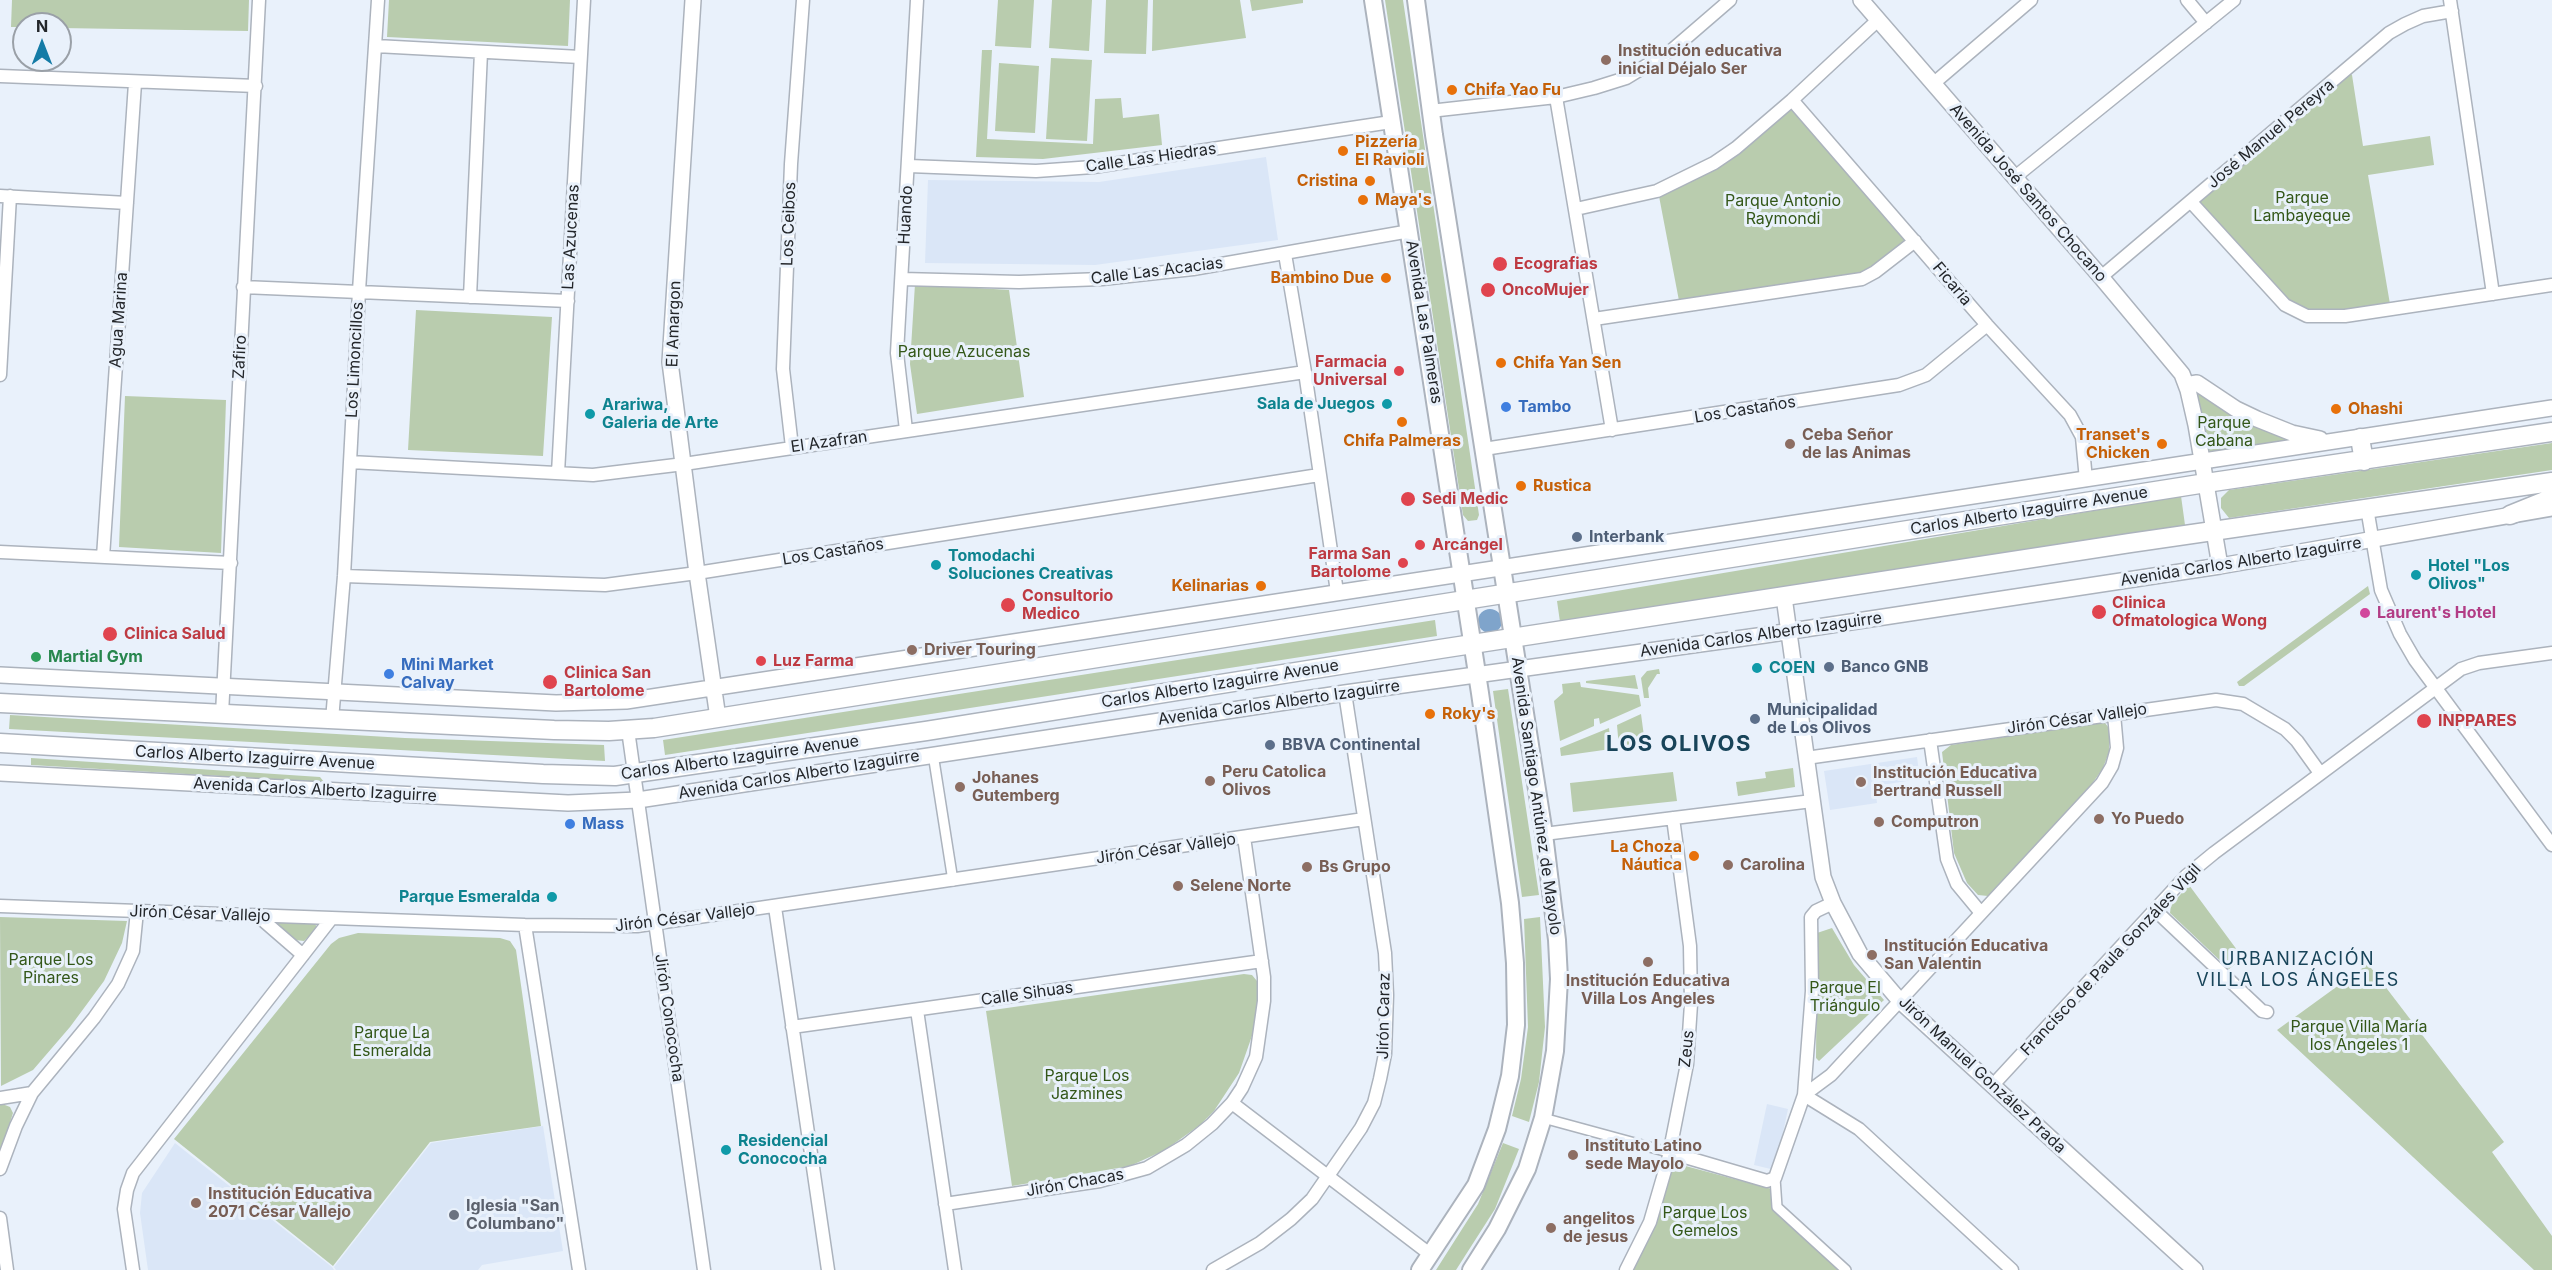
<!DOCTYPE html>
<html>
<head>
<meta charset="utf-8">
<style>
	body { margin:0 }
	#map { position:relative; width:2552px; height:1270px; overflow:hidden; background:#e9f1fb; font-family:Inter,sans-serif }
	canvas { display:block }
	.north { position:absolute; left:12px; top:12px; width:60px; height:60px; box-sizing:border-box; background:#e9f1fb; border:2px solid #9aa0a7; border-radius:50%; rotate:0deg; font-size:16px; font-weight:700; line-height:24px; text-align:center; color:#23262a }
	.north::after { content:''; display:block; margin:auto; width:21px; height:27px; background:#147ba6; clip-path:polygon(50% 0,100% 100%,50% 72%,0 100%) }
</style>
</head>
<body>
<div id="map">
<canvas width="2552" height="1270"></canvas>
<div class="north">N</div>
</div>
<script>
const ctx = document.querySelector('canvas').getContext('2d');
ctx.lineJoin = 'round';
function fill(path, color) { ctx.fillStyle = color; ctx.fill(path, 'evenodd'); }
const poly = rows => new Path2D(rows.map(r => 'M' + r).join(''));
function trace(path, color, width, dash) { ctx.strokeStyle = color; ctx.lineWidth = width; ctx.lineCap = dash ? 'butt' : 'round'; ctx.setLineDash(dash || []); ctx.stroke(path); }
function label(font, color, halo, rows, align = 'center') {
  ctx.font = font + ' Inter,sans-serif'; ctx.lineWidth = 6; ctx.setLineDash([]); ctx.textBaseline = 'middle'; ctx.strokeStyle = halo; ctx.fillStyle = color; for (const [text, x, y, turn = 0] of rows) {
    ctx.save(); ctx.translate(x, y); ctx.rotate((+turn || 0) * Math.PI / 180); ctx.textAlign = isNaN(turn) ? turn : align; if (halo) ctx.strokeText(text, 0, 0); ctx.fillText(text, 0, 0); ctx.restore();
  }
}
fill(poly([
	[1266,157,1278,240,1095,265,925,263,928,180,1099,182],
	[1917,757,1920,779,1875,786,1877,803,1830,810,1824,771],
	[1767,1104,1788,1109,1775,1170,1754,1165],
	[543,1126,563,1251,482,1265,478,1270,336,1270,334,1267,431,1143],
	[175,1143,332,1267,334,1270,148,1270,140,1213,142,1193]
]), '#dae6f7');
fill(poly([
	[12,0,249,0,248,31,60,28,60,24,24,24,24,27,11,27],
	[389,0,570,0,568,46,387,37],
	[998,0,1034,0,1031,48,995,46],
	[1052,0,1092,0,1089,51,1049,48],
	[1106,0,1148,0,1146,54,1104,53],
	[1153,0,1240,0,1246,38,1152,51],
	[1250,0,1303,0,1303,3,1252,11],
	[1385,0,1403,0,1479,515,1477,520,1468,521,1463,515],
	[982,50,992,50,987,139,1093,144,1095,99,1121,98,1123,118,1159,114,1162,145,1043,159,976,157],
	[1051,58,1092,60,1087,141,1046,139],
	[999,63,1039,66,1035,133,995,131],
	[2347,70,2352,75,2363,146,2430,136,2434,165,2368,175,2391,310,2301,315,2191,202],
	[1792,100,1915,241,1875,272,1680,306,1658,191,1689,176],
	[915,284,1009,290,1024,397,917,414,910,364],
	[416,310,552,317,543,456,408,450],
	[2197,391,2300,443,2211,452,2206,448],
	[125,396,226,400,221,553,119,547],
	[2552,443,2552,470,2229,518,2221,508,2221,498,2229,490],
	[2181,496,2185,525,1560,622,1557,601],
	[2368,586,2370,594,2244,686,2239,686,2237,682],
	[1435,620,1437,636,665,755,663,740],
	[1659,669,1660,674,1657,674,1648,688,1649,698,1644,698,1641,678,1647,671],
	[1635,675,1638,689,1586,683,1586,681],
	[1580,682,1581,687,1639,695,1641,706,1600,724,1599,718,1594,719,1594,726,1560,741,1554,701,1563,693,1562,684],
	[1508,689,1539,895,1522,897,1493,691],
	[1641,714,1645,744,1619,748,1617,725],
	[10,715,405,738,604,745,605,761,9,729],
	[2099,723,2105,723,2109,728,2109,752,2103,768,2092,784,1988,896,1978,895,1967,883,1954,853,1942,752,1951,745],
	[1609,728,1611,749,1561,756,1560,748],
	[31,758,320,777,324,782,31,765],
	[1793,768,1795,787,1738,796,1736,782,1766,778,1765,772],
	[1673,772,1677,801,1573,812,1570,783],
	[2189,885,2243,958,2229,969,2170,913,2171,905],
	[0,917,127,921,122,943,104,981,70,1027,33,1070,1,1086],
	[1540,917,1545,1027,1539,1082,1529,1122,1512,1116,1521,1079,1528,1027,1524,919],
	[278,922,314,923,318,928,304,941,295,940,276,925],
	[1832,928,1854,965,1884,1000,1819,1061,1816,1058,1817,933],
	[358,933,500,938,510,941,516,950,541,1126,430,1142,333,1266,174,1139,331,944,339,938],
	[2368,964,2504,1142,2492,1152,2552,1236,2552,1270,2534,1270,2277,1030],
	[1244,974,1252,975,1257,981,1257,1012,1253,1033,1239,1073,1214,1111,1200,1125,1165,1150,1130,1166,1012,1186,986,1011],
	[0,1103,10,1107,13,1113,0,1153],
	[1503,1143,1519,1149,1495,1209,1456,1270,1436,1270,1478,1204],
	[1678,1164,1772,1189,1774,1206,1842,1270,1631,1270,1671,1167]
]), '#b9ccae');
fill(poly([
	'1478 621a12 12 0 1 1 24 0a12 12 0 1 1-24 0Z'
]), '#7fa4cb');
const pedestrian = poly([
	[933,754,953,881],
	[1543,1118,1668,1152],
	[1775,1178,1777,1207,1846,1270]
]);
const minor = poly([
	[2187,0,2206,23],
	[2450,0,2493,294],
	[376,46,580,57],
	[0,76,256,86],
	[1934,83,2031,0],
	[1556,97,1612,430],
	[1792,100,1987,325,2070,415,2082,437,2086,480],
	[1430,111,1556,97,1594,88,1626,78,1672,50,1730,0],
	[909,166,1036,171,1093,167,1391,122],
	[2015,177,2234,0],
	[0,196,127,203],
	[2191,202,2285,305,2307,316,2345,316,2552,285],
	[1576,209,1657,191,1714,163,1736,148,1792,100,1878,20],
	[1285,254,1305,372,1337,592],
	[2101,277,2389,33,2405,24,2423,16,2452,11],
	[902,279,1019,282,1102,279,1193,269,1410,231],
	[243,287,568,301],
	[470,297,481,52],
	[1594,319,1862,279,1875,272,1915,241],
	[0,375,10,196],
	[906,430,897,353,917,0],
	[792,447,783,369,791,164,803,0],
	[1484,449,1899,385,1926,375,1987,325],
	[350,462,593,475,684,464,1305,372],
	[558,473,584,0],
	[2367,508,2381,590,2400,634,2415,660,2552,845],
	[0,552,231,563],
	[103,557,135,83],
	[344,576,605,585,697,573,1319,475],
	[222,714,259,0],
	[332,720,344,576,359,291,378,0],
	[628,730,704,1270],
	[1930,740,1947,859,1957,884,1981,913],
	[1806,758,2216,700,2243,704,2285,729,2297,741,2320,773],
	[1544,834,1812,801],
	[0,906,525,925,637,926,1364,819],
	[775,907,828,1270],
	[2156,911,2262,1011,2267,1012],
	[258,916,303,955],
	[525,925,579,1270],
	[917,1010,955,1270],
	[792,1027,1262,961],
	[1993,1085,2186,876,2214,853,2461,669,2479,663,2552,653],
	[0,1098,32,1093],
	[1232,1103,1431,1255],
	[1668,1152,1767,1181,1775,1178,1804,1095,1812,991,1811,917,1816,911,1833,903],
	[0,1169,16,1126,32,1093,94,1018,118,984,133,951,137,911],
	[945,1204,1100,1181,1147,1168,1186,1145,1212,1124,1232,1103,1242,1088,1256,1057,1264,1001,1264,977,1244,837],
	[0,1218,7,1270],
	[133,1270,124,1209,127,1190,133,1173,331,919],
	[1213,1270,1260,1243,1291,1219,1312,1199,1361,1128,1374,1103,1380,1079,1385,1054,1387,995,1385,953,1345,693],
	[1626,1270,1650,1222,1668,1160,1687,1064,1691,1004,1690,946,1673,818],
	[2012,1270,1859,1129,1804,1095,1831,1075,2102,783,2112,766,2117,748,2114,714]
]);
const tertiary = poly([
	[693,0,670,362,697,573,718,718],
	[1861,0,2101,277,2182,374,2188,390,2196,425,2220,566],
	[2188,390,2191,384,2197,383,2236,409,2257,419,2292,433,2320,439],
	[1784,597,1823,877,1833,903,1860,954,1900,1001,2195,1270],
	[0,675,556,703,626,701,2552,408],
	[0,773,568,803,638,800,1345,693,1765,635,2220,566,2552,508]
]);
const secondary = poly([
	[1373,0,1480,693,1510,903,1515,963,1516,1025,1510,1076,1497,1129,1476,1185,1420,1270],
	[1416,0,1434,135,1544,834,1557,940,1559,979,1555,1051,1543,1118,1527,1169,1497,1229,1471,1270]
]);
const primary = poly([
	[2360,438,2364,461],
	[2510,515,2552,498],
	[0,703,554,730,609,731,654,728,2206,483,2552,432],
	[0,743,543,774,615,776,926,731,1440,649,2130,543,2552,482]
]);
trace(pedestrian, '#acb3bd', 12);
trace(minor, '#acb3bd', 15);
trace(tertiary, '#acb3bd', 18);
trace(secondary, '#acb3bd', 20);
trace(primary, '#acb3bd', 21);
trace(pedestrian, '#fff', 9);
trace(minor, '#fff', 12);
trace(tertiary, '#fff', 15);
trace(secondary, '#fff', 16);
trace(primary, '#fff', 18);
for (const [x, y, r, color] of [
	[1606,60,6,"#8d6e63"],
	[1452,90,6,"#e8710a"],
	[1343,151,6,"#e8710a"],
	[1370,181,6,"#e8710a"],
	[1363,200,6,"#e8710a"],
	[1500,264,8,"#e0444e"],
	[1386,278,6,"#e8710a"],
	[1488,290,8,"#e0444e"],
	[1501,363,6,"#e8710a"],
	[1399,371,6,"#e0444e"],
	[1387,404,6,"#0f9aa8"],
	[1506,407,6,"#3f7fe0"],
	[2336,409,6,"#e8710a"],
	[590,414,6,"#0f9aa8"],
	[1402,422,6,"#e8710a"],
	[1790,444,6,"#8d6e63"],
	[2162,444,6,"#e8710a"],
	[1521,486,6,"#e8710a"],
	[1408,499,8,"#e0444e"],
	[1577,537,6,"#5c6f8a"],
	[1420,545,6,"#e0444e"],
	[1403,563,6,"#e0444e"],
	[936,565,6,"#0f9aa8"],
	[2416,575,6,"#0f9aa8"],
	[1261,586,6,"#e8710a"],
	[1008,605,8,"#e0444e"],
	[2099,612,8,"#e0444e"],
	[2365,613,6,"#d1479c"],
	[110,634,8,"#e0444e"],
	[912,650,6,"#8d6e63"],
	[36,657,6,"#2e9e5b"],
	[761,661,6,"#e0444e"],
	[1829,667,6,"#5c6f8a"],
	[1757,668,6,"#0f9aa8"],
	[389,674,6,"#3f7fe0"],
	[550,682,8,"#e0444e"],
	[1430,714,6,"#e8710a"],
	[1755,719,6,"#5c6f8a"],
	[2424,721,8,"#e0444e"],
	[1270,745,6,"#5c6f8a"],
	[1210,781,6,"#8d6e63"],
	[1861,782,6,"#8d6e63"],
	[960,787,6,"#8d6e63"],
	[2099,819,6,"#8d6e63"],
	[1879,822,6,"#8d6e63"],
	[570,824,6,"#3f7fe0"],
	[1694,856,6,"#e8710a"],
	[1728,865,6,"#8d6e63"],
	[1307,867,6,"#8d6e63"],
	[1178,886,6,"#8d6e63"],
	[552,897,6,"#0f9aa8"],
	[1872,955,6,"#8d6e63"],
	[1648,962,6,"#8d6e63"],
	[726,1150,6,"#0f9aa8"],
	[1573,1155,6,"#8d6e63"],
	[196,1203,6,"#8d6e63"],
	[454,1215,6,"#6b7280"],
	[1551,1228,6,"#8d6e63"]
]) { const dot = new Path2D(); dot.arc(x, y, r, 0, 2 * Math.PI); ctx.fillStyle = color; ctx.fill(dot); trace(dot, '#e9f1fb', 2); }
label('bold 16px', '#785e54', '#e9f1fb', [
	["Institución educativa",1618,51],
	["inicial Déjalo Ser",1618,69],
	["Ceba Señor",1802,435],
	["de las Animas",1802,453],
	["Driver Touring",924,650],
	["Peru Catolica",1222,772],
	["Olivos",1222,790],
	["Institución Educativa",1873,773],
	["Bertrand Russell",1873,791],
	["Johanes",972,778],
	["Gutemberg",972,796],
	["Yo Puedo",2111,819],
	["Computron",1891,822],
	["Carolina",1740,865],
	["Bs Grupo",1319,867],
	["Selene Norte",1190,886],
	["Institución Educativa",1884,946],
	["San Valentin",1884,964],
	["Institución Educativa",1648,981,"center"],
	["Villa Los Angeles",1648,999,"center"],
	["Instituto Latino",1585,1146],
	["sede Mayolo",1585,1164],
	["Institución Educativa",208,1194],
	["2071 César Vallejo",208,1212],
	["angelitos",1563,1219],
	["de jesus",1563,1237]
], 'left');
label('bold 16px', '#c56008', '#e9f1fb', [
	["Chifa Yao Fu",1464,90],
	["Pizzería",1355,142],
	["El Ravioli",1355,160],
	["Cristina",1358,181,"right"],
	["Maya's",1375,200],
	["Bambino Due",1374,278,"right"],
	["Chifa Yan Sen",1513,363],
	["Ohashi",2348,409],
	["Transet's",2150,435,"right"],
	["Chicken",2150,453,"right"],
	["Chifa Palmeras",1402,441,"center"],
	["Rustica",1533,486],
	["Kelinarias",1249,586,"right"],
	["Roky's",1442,714],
	["La Choza",1682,847,"right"],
	["Náutica",1682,865,"right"]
], 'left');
label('16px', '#23262a', '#e9f1fb', [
	["José Manuel Pereyra",2271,134,-40],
	["Calle Las Hiedras",1151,158,-8],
	["Avenida José Santos Chocano",2028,193,49],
	["Huando",906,215,-87],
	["Los Ceibos",789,224,-88],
	["Las Azucenas",571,237,-87],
	["Calle Las Acacias",1157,271,-7],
	["Ficaria",1952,284,50],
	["Agua Marina",119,320,-86],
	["Avenida Las Palmeras",1424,322,81],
	["El Amargon",674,324,-88],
	["Zafiro",240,357,-87],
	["Los Limoncillos",355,360,-87],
	["Los Castaños",1745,410,-9],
	["El Azafran",829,442,-8],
	["Carlos Alberto Izaguirre Avenue",2029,511,-9],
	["Los Castaños",833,552,-9],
	["Avenida Carlos Alberto Izaguirre",2241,562,-9],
	["Avenida Carlos Alberto Izaguirre",1761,635,-8],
	["Carlos Alberto Izaguirre Avenue",1220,684,-9],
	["Avenida Carlos Alberto Izaguirre",1279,703,-8],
	["Jirón César Vallejo",2077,719,-8],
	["Carlos Alberto Izaguirre Avenue",255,758,3],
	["Carlos Alberto Izaguirre Avenue",740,758,-8],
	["Avenida Carlos Alberto Izaguirre",799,775,-9],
	["Avenida Carlos Alberto Izaguirre",315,790,3],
	["Avenida Santiago Antúnez de Mayolo",1536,796,82],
	["Jirón César Vallejo",1166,849,-8],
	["Jirón César Vallejo",200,914,2],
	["Jirón César Vallejo",685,918,-7],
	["Francisco de Paula Gonzáles Vigil",2111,960,-47],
	["Calle Sihuas",1027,994,-8],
	["Jirón Caraz",1384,1016,-89],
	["Jirón Conococha",669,1018,82],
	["Zeus",1687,1049,-84],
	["Jirón Manuel González Prada",1982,1075,43],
	["Jirón Chacas",1075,1183,-10]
]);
label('16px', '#335718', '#e9f1fb', [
	["Parque",2302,198],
	["Lambayeque",2302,216],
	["Parque Antonio",1783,201],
	["Raymondi",1783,219],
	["Parque Azucenas",964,352],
	["Parque",2224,423],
	["Cabana",2224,441],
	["Parque Los",51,960],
	["Pinares",51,978],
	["Parque El",1845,988],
	["Triángulo",1845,1006],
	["Parque Villa María",2359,1027],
	["los Ángeles 1",2359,1045],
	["Parque La",392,1033],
	["Esmeralda",392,1051],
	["Parque Los",1087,1076],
	["Jazmines",1087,1094],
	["Parque Los",1705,1213],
	["Gemelos",1705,1231]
]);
label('bold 16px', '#be3a42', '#e9f1fb', [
	["Ecografias",1514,264],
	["OncoMujer",1502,290],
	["Farmacia",1387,362,"right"],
	["Universal",1387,380,"right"],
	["Sedi Medic",1422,499],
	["Arcángel",1432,545],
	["Farma San",1391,554,"right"],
	["Bartolome",1391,572,"right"],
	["Consultorio",1022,596],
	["Medico",1022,614],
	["Clinica",2112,603],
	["Ofmatologica Wong",2112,621],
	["Clinica Salud",124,634],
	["Luz Farma",773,661],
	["Clinica San",564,673],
	["Bartolome",564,691],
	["INPPARES",2438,721]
], 'left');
label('bold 16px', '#0d838f', '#e9f1fb', [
	["Sala de Juegos",1375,404,"right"],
	["Arariwa,",602,405],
	["Galeria de Arte",602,423],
	["Tomodachi",948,556],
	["Soluciones Creativas",948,574],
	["Hotel \"Los",2428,566],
	["Olivos\"",2428,584],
	["COEN",1769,668],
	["Parque Esmeralda",540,897,"right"],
	["Residencial",738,1141],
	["Conococha",738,1159]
], 'left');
label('bold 16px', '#366cbe', '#e9f1fb', [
	["Tambo",1518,407],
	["Mini Market",401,665],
	["Calvay",401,683],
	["Mass",582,824]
], 'left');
label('bold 16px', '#4e5e75', '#e9f1fb', [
	["Interbank",1589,537],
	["Banco GNB",1841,667],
	["Municipalidad",1767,710],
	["de Los Olivos",1767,728],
	["BBVA Continental",1282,745]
], 'left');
label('bold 16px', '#b23c85', '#e9f1fb', [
	["Laurent's Hotel",2377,613]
], 'left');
label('bold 16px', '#27864d', '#e9f1fb', [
	["Martial Gym",48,657]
], 'left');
label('bold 16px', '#5b616d', '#e9f1fb', [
	["Iglesia \"San",466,1206],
	["Columbano\"",466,1224]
], 'left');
ctx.letterSpacing = '1.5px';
label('18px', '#184459', '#e9f1fb', [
	["URBANIZACIÓN",2298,960],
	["VILLA LOS ÁNGELES",2298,981]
]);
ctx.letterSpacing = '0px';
ctx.letterSpacing = '1.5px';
label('bold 22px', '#184459', '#e9f1fb', [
	["LOS OLIVOS",1679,744]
]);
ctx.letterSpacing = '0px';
</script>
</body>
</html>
